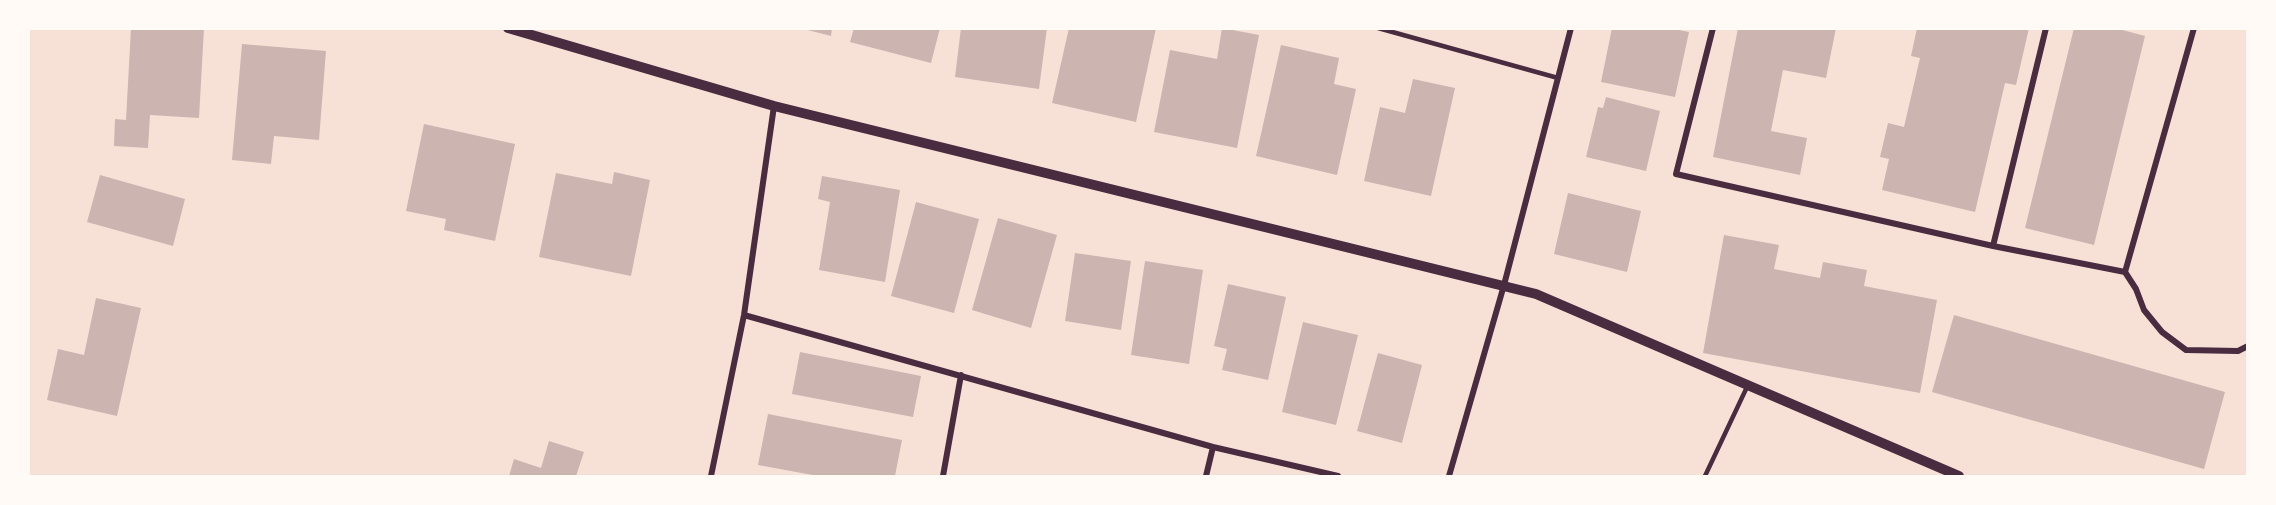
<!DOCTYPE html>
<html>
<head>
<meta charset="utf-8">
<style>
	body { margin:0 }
	#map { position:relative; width:2276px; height:505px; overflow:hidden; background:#f7e1d7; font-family:Signika,sans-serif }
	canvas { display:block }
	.frame { position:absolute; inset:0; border:30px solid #fffaf5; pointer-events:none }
</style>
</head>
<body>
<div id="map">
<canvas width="2276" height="505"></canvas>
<div class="frame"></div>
</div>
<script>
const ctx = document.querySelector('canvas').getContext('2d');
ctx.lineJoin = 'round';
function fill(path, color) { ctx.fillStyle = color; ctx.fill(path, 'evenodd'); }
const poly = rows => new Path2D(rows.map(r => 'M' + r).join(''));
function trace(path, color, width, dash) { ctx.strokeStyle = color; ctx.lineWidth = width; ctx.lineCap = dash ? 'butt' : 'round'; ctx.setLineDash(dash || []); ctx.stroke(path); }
fill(poly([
	[131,28,204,28,199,118,150,115,148,148,114,146,115,119,126,120],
	[800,28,832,28,831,36],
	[854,28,940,28,931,63,850,42],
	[961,28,1047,28,1039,89,955,77],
	[1069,28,1156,28,1136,122,1052,103],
	[1222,28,1259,35,1237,148,1154,132,1170,50,1217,59],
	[1612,28,1669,28,1689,32,1675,97,1601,82],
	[1738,28,1836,28,1826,78,1783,70,1771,131,1807,138,1800,175,1713,157],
	[1917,28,2029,28,2016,85,2005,83,1975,212,1882,190,1889,159,1880,157,1888,123,1904,127,1920,58,1911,56],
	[2074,28,2115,28,2145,36,2094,245,2025,228],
	[242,44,326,51,319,140,274,136,271,164,232,160],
	[1281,45,1339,58,1334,84,1356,89,1337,175,1256,156],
	[1413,79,1455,88,1431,196,1364,181,1380,107,1405,113],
	[1606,97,1660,111,1646,171,1586,157,1598,107,1603,108],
	[424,124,515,144,495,241,444,230,446,219,406,211],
	[614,172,650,180,631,276,539,257,556,173,612,184],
	[100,175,185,199,173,246,87,222],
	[822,176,900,190,885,282,819,270,830,202,818,199],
	[1568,193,1641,211,1627,272,1554,254],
	[916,202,979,219,954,313,891,296],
	[998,218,1057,235,1031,328,972,310],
	[1724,235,1779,245,1774,269,1820,278,1823,262,1867,270,1864,286,1937,300,1920,393,1703,353],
	[1075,253,1131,261,1121,330,1065,321],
	[1145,261,1203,270,1189,364,1131,355],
	[1228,284,1286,297,1268,380,1222,370,1227,349,1214,346],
	[96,298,141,308,117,416,47,400,58,349,84,355],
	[1954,315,2225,392,2204,469,1932,392],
	[1303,322,1358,335,1336,425,1282,412],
	[800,352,921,376,913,417,792,394],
	[1378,353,1422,365,1402,443,1357,431],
	[768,414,902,440,895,476,818,476,758,465],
	[549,441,584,452,576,476,509,476,514,459,541,468]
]), '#ccb4b1');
trace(poly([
	[1378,28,1558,78],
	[1705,476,1747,387]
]), '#4a2c40', 4.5);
trace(poly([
	[1713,28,1676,174,1993,246,2125,272],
	[1993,246,2046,28],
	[2125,272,2194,28],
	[2125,272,2136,289,2144,310,2162,332,2186,350,2238,351,2248,346],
	[744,315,1213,447,1338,476],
	[711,476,744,315,774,106],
	[943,476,961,375],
	[1206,476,1213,447],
	[1449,476,1504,285,1571,28]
]), '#4a2c40', 6);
trace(poly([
	[508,28,774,106,1536,294,1959,476]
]), '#4a2c40', 10);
</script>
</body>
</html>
